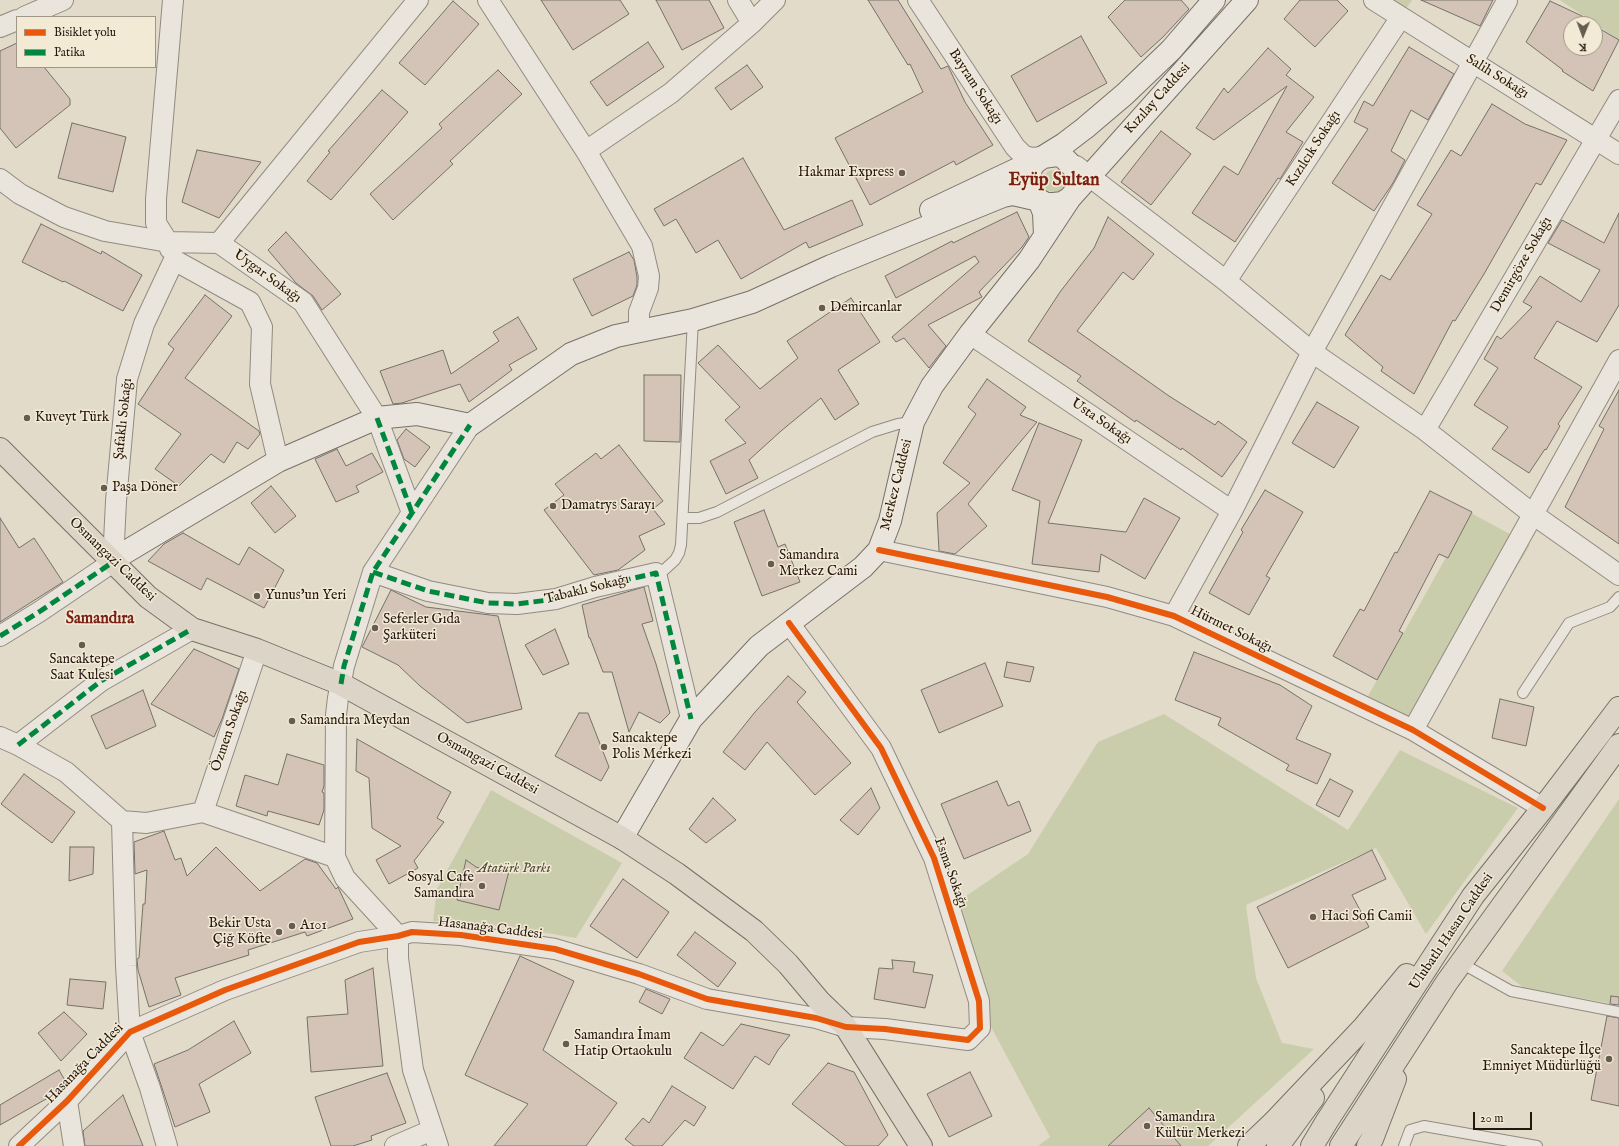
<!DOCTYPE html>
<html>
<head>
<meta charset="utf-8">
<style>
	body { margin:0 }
	#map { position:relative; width:1619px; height:1146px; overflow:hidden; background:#e2dbca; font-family:"IM FELL English",serif }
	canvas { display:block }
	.legend { position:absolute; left:16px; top:16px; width:140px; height:52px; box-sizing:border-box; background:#f3ead6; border:1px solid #a09688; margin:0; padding:5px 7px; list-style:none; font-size:12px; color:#241712 }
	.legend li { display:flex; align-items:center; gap:8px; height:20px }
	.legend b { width:20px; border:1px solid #a09688 }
	.north { position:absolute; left:1563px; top:16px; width:40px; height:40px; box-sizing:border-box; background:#f3ead6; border:1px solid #a09688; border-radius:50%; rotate:181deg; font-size:11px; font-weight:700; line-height:16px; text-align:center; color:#241712 }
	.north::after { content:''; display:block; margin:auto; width:14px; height:18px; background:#665c52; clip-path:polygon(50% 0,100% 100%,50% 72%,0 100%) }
	.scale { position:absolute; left:1473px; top:1112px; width:59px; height:18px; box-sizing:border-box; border:2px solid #241712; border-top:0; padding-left:5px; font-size:12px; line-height:14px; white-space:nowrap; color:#241712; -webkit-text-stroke:3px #f3ead6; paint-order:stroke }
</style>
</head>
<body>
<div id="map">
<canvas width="1619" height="1146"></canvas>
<ul class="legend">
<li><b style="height:5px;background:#e8590c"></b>Bisiklet yolu</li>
<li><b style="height:5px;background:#00873e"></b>Patika</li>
</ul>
<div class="north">K</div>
<div class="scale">20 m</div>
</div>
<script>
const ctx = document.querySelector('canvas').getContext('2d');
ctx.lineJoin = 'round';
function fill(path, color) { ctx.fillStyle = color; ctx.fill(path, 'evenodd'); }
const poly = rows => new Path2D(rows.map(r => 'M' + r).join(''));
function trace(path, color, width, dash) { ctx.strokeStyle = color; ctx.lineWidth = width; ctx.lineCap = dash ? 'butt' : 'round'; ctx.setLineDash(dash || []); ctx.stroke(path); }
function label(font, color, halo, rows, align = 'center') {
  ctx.font = font + ' "IM FELL English",serif'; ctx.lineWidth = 3; ctx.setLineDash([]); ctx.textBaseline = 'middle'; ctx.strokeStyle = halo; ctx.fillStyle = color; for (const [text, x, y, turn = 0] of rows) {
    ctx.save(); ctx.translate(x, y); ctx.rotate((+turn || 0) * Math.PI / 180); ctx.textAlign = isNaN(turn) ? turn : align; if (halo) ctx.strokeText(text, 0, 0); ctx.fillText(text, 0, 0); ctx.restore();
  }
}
fill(poly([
	[1392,0,1412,0,1406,9],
	[1560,0,1619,0,1619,40],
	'1043 181a11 11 0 1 1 22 0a11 11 0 1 1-22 0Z',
	[1471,513,1530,545,1419,731,1363,705],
	[1164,714,1348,830,1400,750,1518,808,1426,934,1376,848,1246,905,1256,978,1282,1043,1314,1049,1208,1146,1038,1146,1050,1137,976,999,960,900,1028,854,1098,742],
	[491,790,622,863,576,938,511,927,433,921,437,889],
	[1619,799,1619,1005,1524,988,1502,971]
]), '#cacdac');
const building = poly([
	[541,0,620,0,629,14,573,50,541,0],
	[656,0,709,0,724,28,682,50,656,0],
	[868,0,898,0,941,69,948,66,949,68,965,102,993,145,956,165,954,161,870,205,835,138,923,92,910,64,908,65,868,0],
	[1125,0,1181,0,1189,9,1163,37,1141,57,1108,17,1125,0],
	[1300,0,1337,0,1348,11,1315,47,1284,19,1300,0],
	[1421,0,1493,0,1480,26,1421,0],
	[453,1,479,24,425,85,399,63,453,1],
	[1550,1,1582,16,1580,18,1591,24,1571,24,1571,48,1595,48,1595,26,1619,40,1593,91,1562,71,1563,70,1526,42,1550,1],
	[1081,36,1107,83,1037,122,1011,76,1081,36],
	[648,42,664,67,607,106,590,82,648,42],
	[17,43,17,67,44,67,70,99,70,105,16,148,0,128,0,51,17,43],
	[1409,47,1454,74,1428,120,1411,110,1391,151,1405,160,1393,183,1374,211,1332,183,1368,129,1354,122,1364,101,1373,106,1409,47],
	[1268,48,1291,69,1286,75,1314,97,1286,132,1303,142,1280,179,1278,178,1235,242,1192,213,1224,166,1238,175,1287,86,1214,140,1196,128,1224,88,1228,93,1268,48],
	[747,65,763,87,731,110,715,88,747,65],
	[498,70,522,94,450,161,453,164,393,220,370,194,442,128,439,124,498,70],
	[382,90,408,112,331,200,307,181,330,152,328,151,382,90],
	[1492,104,1525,124,1567,140,1541,185,1536,183,1484,274,1455,321,1453,320,1414,394,1381,371,1383,367,1345,335,1381,275,1390,280,1432,214,1417,205,1451,150,1461,156,1492,104],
	[72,123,126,137,113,192,58,178,72,123],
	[1161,131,1191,154,1151,205,1121,182,1161,131],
	[197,150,261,162,219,218,182,202,197,150],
	[743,158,784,230,852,200,863,225,809,248,806,242,741,279,718,240,696,253,676,219,664,226,654,209,743,158],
	[1017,212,1029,237,1022,247,979,292,982,297,928,325,946,346,929,368,904,338,896,342,892,337,979,262,975,256,896,298,885,276,952,241,953,243,1017,212],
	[1619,213,1619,305,1597,342,1557,321,1534,358,1582,387,1558,424,1560,426,1546,450,1545,449,1529,473,1492,449,1508,427,1474,405,1498,368,1484,359,1497,336,1501,339,1532,307,1523,302,1540,276,1581,302,1600,270,1548,243,1562,220,1604,243,1619,213],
	[1108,217,1154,254,1133,280,1123,272,1077,331,1169,396,1215,425,1218,421,1247,442,1222,477,1182,448,1181,450,1136,420,1135,422,1077,381,1081,376,1028,341,1060,292,1094,248,1108,217],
	[41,224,101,254,102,251,142,275,123,311,64,281,63,282,22,262,41,224],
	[286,232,341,294,322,310,313,296,296,283,268,250,286,232],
	[629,252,634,260,637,277,637,285,633,296,592,316,573,279,629,252],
	[205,295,232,316,185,378,259,431,260,434,248,449,237,442,224,463,211,454,179,486,155,469,181,434,138,404,174,349,168,344,205,295],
	[851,298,880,342,838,370,859,404,835,420,821,398,781,431,749,460,758,478,726,494,710,461,746,443,725,420,740,407,698,363,718,345,760,389,798,358,787,341,851,298],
	[518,317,537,349,509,365,512,370,469,402,460,384,402,403,393,404,380,371,443,350,451,374,499,341,493,332,518,317],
	[644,375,681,375,680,442,644,441,644,375],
	[987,379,1026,407,1020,415,1037,422,968,504,987,526,955,554,939,551,937,513,970,483,943,463,976,414,968,407,987,379],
	[1619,390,1619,544,1565,507,1604,429,1599,426,1619,390],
	[1317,402,1359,427,1334,468,1292,443,1317,402],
	[1039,423,1082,440,1048,523,1126,532,1144,498,1180,518,1145,579,1101,554,1099,572,1032,564,1040,501,1012,490,1039,423],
	[406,429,430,447,415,467,404,459,397,440,406,429],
	[619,445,663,501,653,509,665,524,639,536,645,550,618,570,594,575,544,510,564,495,555,484,596,453,601,459,619,445],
	[337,449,346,466,372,453,383,472,356,486,359,492,336,502,315,459,337,449],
	[271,486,296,516,275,533,251,503,271,486],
	[1265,490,1303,512,1266,576,1270,578,1249,615,1209,593,1243,532,1241,530,1265,490],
	[1430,491,1472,512,1448,558,1439,554,1399,631,1403,633,1377,680,1333,656,1360,609,1364,611,1395,552,1397,553,1430,491],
	[764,510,778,547,785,544,800,582,762,596,734,522,764,510],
	[0,518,19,548,34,538,63,582,0,622,0,518],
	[183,533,239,565,249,547,284,570,264,608,207,578,201,590,148,561,164,544,183,533],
	[644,587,653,621,642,624,656,664,670,713,660,723,639,712,629,732,612,672,603,672,590,638,589,638,582,605,644,587],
	[391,590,426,607,498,616,522,709,467,723,420,686,398,665,362,647,391,590],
	[555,629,569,664,543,675,525,645,555,629],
	[194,649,239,669,222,719,214,737,151,704,194,649],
	[1194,652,1280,685,1312,706,1296,739,1331,754,1317,784,1286,770,1289,765,1218,725,1221,718,1175,700,1194,652],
	[1007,662,1034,667,1030,682,1004,677,1007,662],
	[985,663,1003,706,939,733,921,690,985,663],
	[788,676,806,692,797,702,851,763,815,795,767,742,745,770,723,752,755,712,788,676],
	[143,690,156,726,106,749,91,716,143,690],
	[1500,699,1534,707,1526,746,1492,738,1500,699],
	[579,713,588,713,609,767,601,781,555,756,579,713],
	[357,739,451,792,437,818,444,822,414,861,418,868,389,884,376,860,401,846,372,828,369,778,356,771,357,739],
	[287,754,324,765,324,786,322,792,324,793,324,810,319,825,268,811,267,816,236,806,245,775,278,785,287,754],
	[24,774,75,812,52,843,1,804,24,774],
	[1330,779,1353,791,1339,817,1316,805,1330,779],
	[997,781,1008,806,1019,801,1031,831,964,859,941,804,997,781],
	[871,788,880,808,858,835,840,820,871,788],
	[713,798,736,820,706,843,689,829,713,798],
	[164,831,175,860,181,858,187,876,216,847,260,891,305,859,317,863,336,889,338,887,353,919,307,936,305,932,248,950,249,955,175,978,181,995,149,1007,138,970,137,959,139,958,143,904,145,904,147,870,135,874,134,842,164,831],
	[70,847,94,847,93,874,69,881,70,847],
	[1372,850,1386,879,1352,895,1369,927,1288,968,1257,907,1372,850],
	[466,860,476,867,495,873,509,871,499,910,457,900,466,860],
	[623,879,669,912,637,958,590,926,623,879],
	[695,932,736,963,718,987,677,955,695,932],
	[520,956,574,981,543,1050,617,1103,586,1146,494,1146,528,1104,465,1075,520,956],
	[892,960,915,962,913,972,933,975,925,1008,874,999,879,968,893,969,892,960],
	[373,968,383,1066,311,1072,307,1017,348,1014,345,980,373,968],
	[70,979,106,982,103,1009,67,1005,70,979],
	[646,989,670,999,662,1014,639,1002,646,989],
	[1611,996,1619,997,1619,1005,1610,1004,1611,996],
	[64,1012,87,1034,61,1061,38,1033,64,1012],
	[1607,1016,1619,1018,1619,1106,1591,1100,1607,1016],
	[234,1021,251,1053,199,1084,210,1112,175,1127,154,1064,188,1050,234,1021],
	[741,1024,790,1035,778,1050,769,1065,755,1056,733,1089,684,1058,701,1032,723,1046,741,1024],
	[828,1063,854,1072,888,1135,878,1146,846,1146,792,1104,828,1063],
	[59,1070,67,1084,62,1090,0,1125,0,1105,59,1070],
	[970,1072,992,1116,949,1137,927,1094,970,1072],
	[387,1073,406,1123,371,1136,372,1140,353,1146,331,1146,315,1097,387,1073],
	[672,1086,706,1107,694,1126,685,1120,662,1146,634,1146,625,1139,643,1118,649,1123,672,1086],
	[123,1095,143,1146,85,1146,83,1131,123,1095],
	[1149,1108,1181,1146,1108,1146,1149,1108]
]);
fill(building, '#d3c4b7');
trace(building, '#767168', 1);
const lane = poly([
	[683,518,699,518,717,512,872,432,898,424,913,422],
	[656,573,663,571,675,560,679,553,681,545,693,320],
	[1523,693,1569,623,1610,607,1619,597],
	[1461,963,1511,991,1619,1012],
	[1404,1146,1410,1130,1424,1126,1537,1146]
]);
const street = poly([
	[488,0,586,151,642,246,649,276,648,288,639,312,639,331],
	[738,0,752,23],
	[918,0,1015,147,1023,155,1031,158,1043,157],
	[1374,0,1619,154],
	[24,17,63,0],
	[0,27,17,20],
	[586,151,671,93,752,23,775,0],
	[1076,166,1226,281,1312,352,1425,430,1534,515,1619,575],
	[0,179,20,194,64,217,105,231,168,242,219,243,303,302,377,418,412,513],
	[219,243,418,0],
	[170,249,168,242,156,223,156,199,173,0],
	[174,260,250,302,262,327,260,384,278,461],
	[1226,281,1401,17],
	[970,334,1232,511],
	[1425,430,1619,100],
	[879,550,1107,597,1174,616,1413,730,1543,808],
	[373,572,428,591,488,603,517,604,556,599,595,587,656,573,691,719],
	[1174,616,1232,511,1312,352,1507,1],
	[0,636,39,612,113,562,116,501,127,379,144,324,174,260],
	[1413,730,1619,360],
	[0,737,18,745,66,772,122,821,146,823,203,812,335,857],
	[18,745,101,681,192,629],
	[203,812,257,650],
	[122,821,126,966,130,1032,150,1088,167,1146],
	[67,1101,74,1146],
	[19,1146,67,1101,130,1032,225,990,359,942,398,936,412,932,461,935,555,949,639,974,707,999,816,1018,846,1027,885,1029,968,1040,980,1028,979,1001,934,858,881,748,789,623],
	[395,1146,432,1130],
	[438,1146,413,1070,398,958,398,936,345,878,335,857,336,715,338,698,344,666,373,572,470,425]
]);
const secondary = poly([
	[931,210,1043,157,1057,155,1063,157,1074,168,1077,176,1077,184,1075,192,1070,198,1062,203,1054,204,1046,204,1039,200,1033,194,1029,187,1028,180,1032,166,1037,161,1043,157,1064,144,1085,128,1125,94,1171,50,1214,0],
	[113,562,124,553,278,461,377,418,417,414,470,425,571,354,616,336,693,320,752,302,831,266,1003,196,1013,194,1039,200,1044,213,1045,235],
	[622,838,691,719,759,646,863,567,879,550,890,521,913,422,932,386,970,334,1029,260,1070,198,1247,0]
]);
const primary = poly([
	[0,449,148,597,192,629,257,650,341,684,622,838,677,874,754,931,788,964,820,1002,846,1027,921,1146],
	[1249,1146,1273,1123,1364,1027,1407,975],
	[1278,1146,1313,1098],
	[1312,1146,1327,1121,1473,896,1543,808,1619,708],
	[1341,1146,1447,982,1619,745],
	[1368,1146,1372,1139,1395,1079]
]);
trace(lane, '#918b81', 12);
trace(street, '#918b81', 22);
trace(secondary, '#767168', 24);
trace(primary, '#767168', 24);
trace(lane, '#e9e4dc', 10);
trace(street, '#e9e4dc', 20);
trace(secondary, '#e9e4dc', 22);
trace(primary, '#dcd5c7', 22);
trace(poly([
	[377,418,412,513],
	[373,572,428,591,488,603,517,604,556,599,595,587,656,573,691,719],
	[0,636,39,612,113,562],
	[341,684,344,666,373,572,470,425],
	[18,745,101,681,192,629]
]), '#00873e', 5, [10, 5]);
trace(poly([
	[879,550,1107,597,1174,616,1413,730,1543,808],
	[19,1146,67,1101,130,1032,225,990,359,942,398,936,412,932,461,935,555,949,639,974,707,999,816,1018,846,1027,885,1029,968,1040,980,1028,979,1001,934,858,881,748,789,623]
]), '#e8590c', 6);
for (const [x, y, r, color] of [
	[902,173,4,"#665c52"],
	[822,308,4,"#665c52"],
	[27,418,4,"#665c52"],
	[104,488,4,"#665c52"],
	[553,506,4,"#665c52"],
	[771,564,4,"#665c52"],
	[257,596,4,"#665c52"],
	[375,628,4,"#665c52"],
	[82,645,4,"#665c52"],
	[292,721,4,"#665c52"],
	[604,747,4,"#665c52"],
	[482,886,4,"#665c52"],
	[1313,917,4,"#665c52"],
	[292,926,4,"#665c52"],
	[279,932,4,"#665c52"],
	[566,1044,4,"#665c52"],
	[1609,1059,4,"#665c52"],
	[1147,1126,4,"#665c52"]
]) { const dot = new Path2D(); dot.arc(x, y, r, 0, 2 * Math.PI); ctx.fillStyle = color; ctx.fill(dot); trace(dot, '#f3ead6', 1.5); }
label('14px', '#241712', '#f3ead6', [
	["Salih Sokağı",1497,77,32],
	["Bayram Sokağı",975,87,57],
	["Kızılay Caddesi",1158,99,-48],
	["Kızılcık Sokağı",1314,149,-57],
	["Demirgöze Sokağı",1522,265,-60],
	["Uygar Sokağı",267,277,36],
	["Şafaklı Sokağı",124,419,-84],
	["Usta Sokağı",1101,422,34],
	["Merkez Caddesi",897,485,-76],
	["Osmangazi Caddesi",112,560,44],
	["Tabaklı Sokağı",587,590,-14],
	["Hürmet Sokağı",1231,630,26],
	["Özmen Sokağı",230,731,-71],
	["Osmangazi Caddesi",487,764,29],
	["Esma Sokağı",950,873,70],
	["Hasanağa Caddesi",490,929,7],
	["Ulubatlı Hasan Caddesi",1452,932,-56],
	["Hasanağa Caddesi",85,1064,-46]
]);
label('14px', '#241712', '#f3ead6', [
	["Hakmar Express",894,173,"right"],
	["Demircanlar",830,308],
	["Kuveyt Türk",35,418],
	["Paşa Döner",112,488],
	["Damatrys Sarayı",561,506],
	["Samandıra",779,556],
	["Merkez Cami",779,572],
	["Yunus'un Yeri",265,596],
	["Seferler Gıda",383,620],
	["Şarküteri",383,636],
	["Sancaktepe",82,660,"center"],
	["Saat Kulesi",82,676,"center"],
	["Samandıra Meydan",300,721],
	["Sancaktepe",612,739],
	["Polis Merkezi",612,755],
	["Sosyal Cafe",474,878,"right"],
	["Samandıra",474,894,"right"],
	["Haci Sofi Camii",1321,917],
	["Bekir Usta",271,924,"right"],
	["Çiğ Köfte",271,940,"right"],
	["A101",300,926],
	["Samandıra İmam",574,1036],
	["Hatip Ortaokulu",574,1052],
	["Sancaktepe İlçe",1601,1051,"right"],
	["Emniyet Müdürlüğü",1601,1067,"right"],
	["Samandıra",1155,1118],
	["Kültür Merkezi",1155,1134]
], 'left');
label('italic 14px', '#504a39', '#f3ead6', [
	["Atatürk Parkı",514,869]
]);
label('bold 16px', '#7a1f14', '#f3ead6', [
	["Samandıra",100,620]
]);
label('bold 18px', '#7a1f14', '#f3ead6', [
	["Eyüp Sultan",1054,181]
]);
</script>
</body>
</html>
